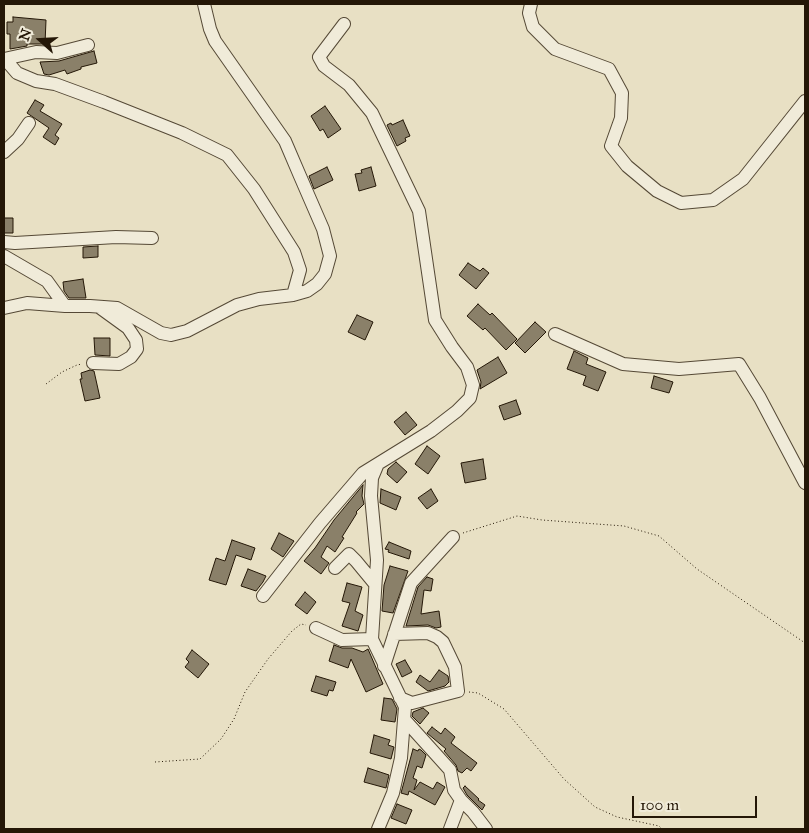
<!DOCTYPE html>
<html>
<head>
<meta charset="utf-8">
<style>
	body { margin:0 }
	#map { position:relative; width:809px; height:833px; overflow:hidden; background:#e8e0c4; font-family:"IM FELL Great Primer",serif }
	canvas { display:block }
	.frame { position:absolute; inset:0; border:5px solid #241707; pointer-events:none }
	.north { position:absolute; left:15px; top:15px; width:50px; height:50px; -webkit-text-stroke:4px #f0ebd9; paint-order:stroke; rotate:289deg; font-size:14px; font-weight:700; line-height:20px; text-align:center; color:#241707 }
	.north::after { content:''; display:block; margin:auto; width:18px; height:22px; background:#241707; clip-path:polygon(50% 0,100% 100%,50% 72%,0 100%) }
	.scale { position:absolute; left:632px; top:796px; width:125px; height:22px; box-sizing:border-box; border:2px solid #241707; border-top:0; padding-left:6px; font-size:15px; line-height:18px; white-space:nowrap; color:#241707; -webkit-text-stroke:4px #f0ebd9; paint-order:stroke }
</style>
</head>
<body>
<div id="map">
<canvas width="809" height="833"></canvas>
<div class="frame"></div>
<div class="north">N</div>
<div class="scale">100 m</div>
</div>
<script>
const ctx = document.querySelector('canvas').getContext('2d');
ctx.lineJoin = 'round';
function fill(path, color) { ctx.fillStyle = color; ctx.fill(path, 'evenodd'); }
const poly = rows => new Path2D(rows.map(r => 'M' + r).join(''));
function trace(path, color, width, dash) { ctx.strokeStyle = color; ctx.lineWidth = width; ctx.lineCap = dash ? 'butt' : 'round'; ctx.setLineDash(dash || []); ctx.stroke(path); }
const building = poly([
	[13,17,46,20,45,44,27,44,27,46,10,49,10,34,7,34,7,22,13,22,13,17],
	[94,51,97,63,81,67,81,69,67,74,65,70,49,75,44,74,40,62,59,61,94,51],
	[35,100,44,105,40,111,62,124,55,135,59,138,55,145,43,137,49,128,27,113,35,100],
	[325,106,341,129,328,138,323,129,320,131,311,116,325,106],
	[403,120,410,136,405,138,406,141,397,146,387,125,391,123,392,125,403,120],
	[327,167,333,180,314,189,309,176,327,167],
	[371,167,376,186,359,191,355,174,362,173,361,170,371,167],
	[4,218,13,218,13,233,4,233,4,218],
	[98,246,98,257,83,258,83,247,98,246],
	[468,263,480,271,483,268,489,273,476,289,459,275,468,263],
	[83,279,86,298,69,298,64,291,63,282,83,279],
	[478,304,490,315,492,313,517,339,506,350,485,328,483,330,467,316,478,304],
	[357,315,373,322,365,340,348,332,357,315],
	[535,322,546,332,525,353,515,343,535,322],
	[94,338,110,338,110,356,95,355,94,338],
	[574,351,588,358,586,364,606,372,598,391,583,385,586,376,567,369,574,351],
	[498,357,507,373,480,389,481,382,477,370,498,357],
	[90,370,94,371,100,398,85,401,80,379,82,379,81,373,90,370],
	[654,376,673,382,669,393,651,388,654,376],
	[516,400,521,414,504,420,499,406,516,400],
	[406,412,417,425,405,435,394,422,406,412],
	[427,446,440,456,428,474,415,464,427,446],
	[483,459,486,479,465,483,461,463,483,459],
	[396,462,407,472,397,483,387,474,388,469,396,462],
	[363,485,362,496,364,504,356,512,357,513,342,537,344,538,335,552,327,546,321,557,329,563,321,574,304,561,315,548,334,520,363,485],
	[381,489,401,497,396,510,380,503,381,489],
	[431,489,438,501,427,509,418,498,431,489],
	[279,533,294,541,283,557,271,549,279,533],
	[232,540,255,548,251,560,236,555,226,585,209,580,216,558,225,561,232,540],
	[389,542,411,551,409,559,388,552,389,550,385,549,389,542],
	[390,566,408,571,393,613,382,611,384,585,390,566],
	[248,569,266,576,263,582,256,591,241,586,248,569],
	[427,577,433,579,431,591,424,590,421,614,439,611,441,627,436,628,428,625,406,626,418,587,427,577],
	[347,583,362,587,355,611,363,615,358,631,342,626,350,603,342,601,347,583],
	[305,592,316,602,307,614,295,605,305,592],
	[334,645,342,648,352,648,363,652,368,649,383,684,366,692,351,659,348,668,329,661,334,645],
	[192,650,209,664,198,678,185,667,189,662,186,659,192,650],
	[405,660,412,672,402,677,396,664,405,660],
	[439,670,448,676,449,682,445,686,428,691,416,682,420,675,430,682,439,670],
	[316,676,336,682,333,691,329,690,327,696,311,691,316,676],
	[384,698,392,699,397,709,395,722,381,720,384,698],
	[423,708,429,713,420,724,412,716,413,712,423,708],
	[432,727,441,734,445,728,455,737,451,743,477,763,471,771,467,768,462,773,458,771,456,765,444,751,446,749,427,733,432,727],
	[374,735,390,740,388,745,394,747,391,759,370,753,374,735],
	[413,749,418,751,419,749,421,750,426,755,422,768,417,766,413,778,417,780,414,790,420,782,433,789,437,782,445,787,435,805,409,791,408,795,401,793,413,749],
	[368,768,389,775,386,788,364,782,368,768],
	[465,786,479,799,478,800,485,805,482,810,467,795,463,788,465,786],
	[397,804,412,810,406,824,391,818,397,804]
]);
fill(building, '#8a8069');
trace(building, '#241707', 1);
const minor = poly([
	[531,4,529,13,533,27,555,49,609,69,622,93,621,118,611,146,627,166,657,191,681,203,713,200,743,179,805,101],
	[4,59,36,52,57,53,88,45],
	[5,59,17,73,36,81,55,84,104,102,182,133,227,155,254,189,294,252,300,270,293,295],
	[4,152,18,139,29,123],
	[4,242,15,243,116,237,152,238],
	[4,256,47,281,65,306,90,306,117,308,161,333,171,335,187,331,237,305,259,299,293,295,307,291,317,284,325,274,330,256,323,229,300,176,285,141,215,41,210,29,204,4],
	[4,308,27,303,65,306],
	[555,334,623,364,679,369,739,364,760,398,805,483],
	[93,363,119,364,131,357,137,349,136,340,128,328,99,307],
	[377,466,372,478,371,496,377,560,372,639,405,707,401,758,393,793,378,829],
	[335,568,349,554,356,561,375,584],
	[263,596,320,523,363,473,431,431,457,411,470,398,473,385,467,367,452,347,435,320,419,211,372,113,349,85,324,66,319,57,344,24],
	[316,628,342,640,372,639],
	[394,634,428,633,437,637,443,642,455,667,458,691,412,703,400,698],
	[384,666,411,583,453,537],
	[404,719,450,770,454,790,461,800,473,812,486,829],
	[450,829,461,800]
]);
trace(minor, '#554936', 14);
trace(poly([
	[46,384,62,372,77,365,82,364],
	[463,533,517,516,542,520,624,526,659,536,697,569,805,643],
	[469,692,478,693,504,709,564,779,595,807,617,817,659,826,662,829],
	[155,762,200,759,221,739,234,719,245,692,268,659,292,631,301,624,306,625]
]), '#241707', 1, [1, 2.5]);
trace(minor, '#f0ebd9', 12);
</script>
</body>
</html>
